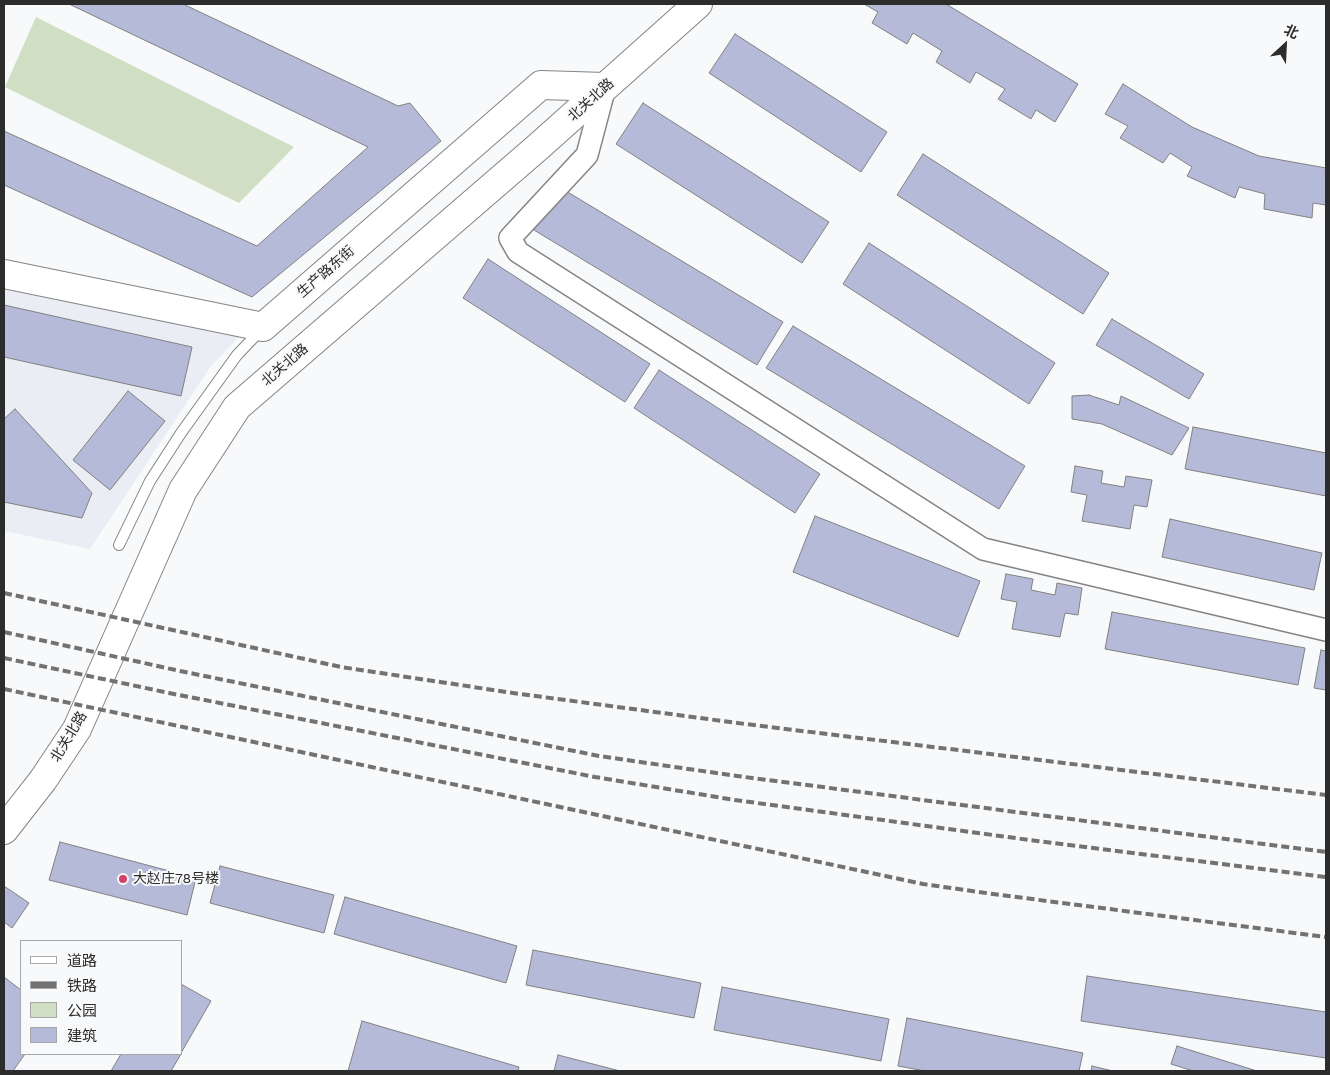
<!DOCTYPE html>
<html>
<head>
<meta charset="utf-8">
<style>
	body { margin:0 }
	#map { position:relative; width:1330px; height:1075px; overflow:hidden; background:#f8f9fa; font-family:"Work Sans","Noto Sans SC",sans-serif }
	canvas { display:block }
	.frame { position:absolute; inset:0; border:5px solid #2c2c2c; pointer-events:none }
	.legend { position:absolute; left:20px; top:940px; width:162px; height:115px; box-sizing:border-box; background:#f8f9fa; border:1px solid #a6a7a8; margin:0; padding:6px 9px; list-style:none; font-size:15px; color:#2c2c2c }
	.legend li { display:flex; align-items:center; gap:10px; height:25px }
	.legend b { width:25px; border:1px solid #a6a7a8 }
	.north { position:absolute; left:1260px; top:20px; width:50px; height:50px; -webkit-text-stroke:4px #f8f9fa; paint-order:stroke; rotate:25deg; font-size:14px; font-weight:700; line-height:20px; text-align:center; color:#2c2c2c }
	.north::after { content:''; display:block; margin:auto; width:18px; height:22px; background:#2c2c2c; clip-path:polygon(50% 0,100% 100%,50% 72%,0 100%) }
</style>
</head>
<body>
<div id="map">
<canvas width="1330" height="1075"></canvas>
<div class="frame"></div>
<ul class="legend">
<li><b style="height:6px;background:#fff"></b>道路</li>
<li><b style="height:6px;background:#727272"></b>铁路</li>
<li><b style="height:14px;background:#d0dec3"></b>公园</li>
<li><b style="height:14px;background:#b4bad8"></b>建筑</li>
</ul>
<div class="north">北</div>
</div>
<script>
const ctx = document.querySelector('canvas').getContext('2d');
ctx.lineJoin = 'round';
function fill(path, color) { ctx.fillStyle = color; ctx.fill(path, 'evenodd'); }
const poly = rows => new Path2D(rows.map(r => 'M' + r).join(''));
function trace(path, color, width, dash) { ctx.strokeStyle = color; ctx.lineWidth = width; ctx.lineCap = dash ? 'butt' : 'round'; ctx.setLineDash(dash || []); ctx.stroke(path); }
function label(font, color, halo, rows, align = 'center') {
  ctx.font = font + ' "Work Sans","Noto Sans SC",sans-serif'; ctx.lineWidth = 4; ctx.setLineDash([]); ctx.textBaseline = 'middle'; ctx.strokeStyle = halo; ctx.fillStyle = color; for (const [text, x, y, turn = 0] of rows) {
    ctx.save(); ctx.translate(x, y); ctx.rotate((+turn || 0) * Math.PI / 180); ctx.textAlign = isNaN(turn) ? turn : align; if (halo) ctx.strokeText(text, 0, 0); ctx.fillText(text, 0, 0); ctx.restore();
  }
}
fill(poly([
	[4,290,242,334,211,366,90,549,4,531]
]), '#ebedf5');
fill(poly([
	[36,17,294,147,239,203,5,87]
]), '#d0dec3');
const building = poly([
	[69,4,183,4,398,106,410,103,441,141,252,297,4,185,4,131,257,246,368,147,69,4],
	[864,4,946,4,1078,84,1055,122,1036,110,1031,119,998,99,1005,89,976,72,970,83,936,62,942,51,913,33,907,44,872,23,878,12,864,4],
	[735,34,887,132,861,172,709,73,735,34],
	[1123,84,1192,127,1259,156,1326,168,1326,205,1313,203,1312,218,1264,209,1265,194,1239,187,1235,198,1187,176,1192,167,1170,153,1163,163,1120,138,1128,126,1105,114,1123,84],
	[643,103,829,222,802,263,616,144,643,103],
	[923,154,1109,273,1083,314,897,195,923,154],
	[551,182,783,322,757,365,524,224,551,182],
	[869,243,1055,363,1029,404,843,284,869,243],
	[488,259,650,364,625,402,463,298,488,259],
	[4,305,192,347,181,396,4,357,4,305],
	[1112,319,1204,374,1189,399,1096,345,1112,319],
	[793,326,1025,466,999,509,766,368,793,326],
	[659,370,820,474,795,513,634,408,659,370],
	[128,391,165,421,110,490,73,460,128,391],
	[1089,395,1119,405,1121,396,1189,428,1172,455,1102,424,1072,419,1072,396,1089,395],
	[15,409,92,493,82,518,4,502,4,419,15,409],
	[1193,427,1326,453,1326,496,1185,469,1193,427],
	[1075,466,1103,471,1101,483,1124,487,1126,476,1152,480,1147,507,1134,505,1130,529,1082,521,1087,495,1071,492,1075,466],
	[815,516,980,581,958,637,793,572,815,516],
	[1170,519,1322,553,1314,590,1162,557,1170,519],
	[1006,574,1033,579,1031,590,1055,595,1057,583,1082,588,1078,615,1065,613,1060,637,1012,629,1017,602,1001,599,1006,574],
	[1112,612,1305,648,1298,685,1105,649,1112,612],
	[1321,650,1326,651,1326,690,1314,688,1321,650],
	[60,842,196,878,187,915,49,880,60,842],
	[220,866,334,895,324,933,210,903,220,866],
	[4,886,29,903,12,928,4,922,4,886],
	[345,897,517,946,506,983,334,934,345,897],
	[533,950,701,983,694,1018,526,985,533,950],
	[1087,976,1326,1012,1326,1058,1081,1021,1087,976],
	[4,977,21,990,21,1054,25,1054,13,1071,4,1071,4,977],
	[181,984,211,1001,181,1053,181,984],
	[722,987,889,1019,881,1061,714,1030,722,987],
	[907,1018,1083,1053,1079,1071,925,1071,898,1066,907,1018],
	[362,1021,519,1067,518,1071,348,1071,362,1021],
	[1177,1046,1257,1071,1193,1071,1171,1064,1177,1046],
	[121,1054,181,1054,171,1071,111,1071,121,1054],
	[558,1055,620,1071,554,1071,558,1055],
	[1092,1066,1113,1071,1091,1071,1092,1066]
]);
fill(building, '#b4bad8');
trace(building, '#818182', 1);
const lane = poly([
	[119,545,150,481,181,433,237,355,261,330]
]);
const street = poly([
	[605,87,587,155,510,238,518,252,983,549,1326,630]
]);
const secondary = poly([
	[4,274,263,327,541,85,605,87],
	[4,830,43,780,77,729,183,490,237,407,538,147,698,4]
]);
trace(lane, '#848485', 12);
trace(street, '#848485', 24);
trace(secondary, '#848485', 30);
trace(lane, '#fff', 10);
trace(street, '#fff', 21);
trace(secondary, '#fff', 28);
trace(poly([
	[4,593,341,667,513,693,745,724,1326,795],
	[4,632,180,671,599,756,737,776,1326,852],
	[4,658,169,693,595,777,735,800,1037,841,1326,877],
	[4,689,923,884,993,894,1326,937]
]), '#727272', 4, [8, 4]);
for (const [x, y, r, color] of [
	[123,879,5,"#d34368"]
]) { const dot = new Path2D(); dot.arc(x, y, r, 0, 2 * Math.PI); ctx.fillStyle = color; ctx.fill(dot); trace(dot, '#f8f9fa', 2); }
label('14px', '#2c2c2c', '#f8f9fa', [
	["北关北路",591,100,-42],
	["生产路东街",326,272,-41],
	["北关北路",285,365,-41],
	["北关北路",69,737,-59]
]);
label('14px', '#2c2c2c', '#f8f9fa', [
	["大赵庄78号楼",133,879]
], 'left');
</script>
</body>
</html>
